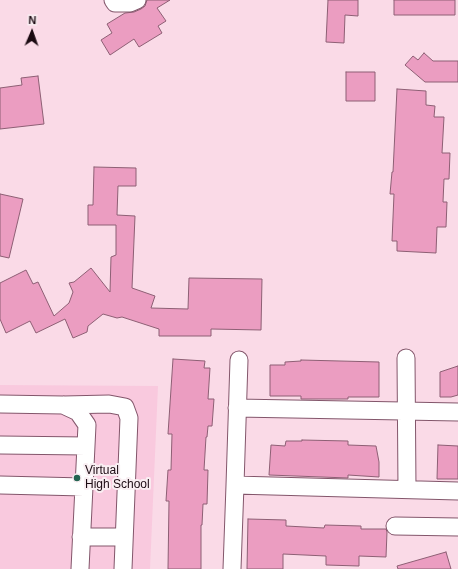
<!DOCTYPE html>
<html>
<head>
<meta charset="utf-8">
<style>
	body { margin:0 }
	#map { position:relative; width:458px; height:569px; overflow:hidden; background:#fadae7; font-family:Arial,sans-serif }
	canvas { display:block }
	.north { position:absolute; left:12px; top:12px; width:40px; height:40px; -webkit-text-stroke:3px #f9eef2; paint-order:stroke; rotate:2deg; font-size:11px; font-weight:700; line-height:16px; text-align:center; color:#1b0a12 }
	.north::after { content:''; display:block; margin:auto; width:14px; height:18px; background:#1b0a12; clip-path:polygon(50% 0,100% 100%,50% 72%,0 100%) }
</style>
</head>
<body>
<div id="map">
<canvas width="458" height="569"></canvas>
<div class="north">N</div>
</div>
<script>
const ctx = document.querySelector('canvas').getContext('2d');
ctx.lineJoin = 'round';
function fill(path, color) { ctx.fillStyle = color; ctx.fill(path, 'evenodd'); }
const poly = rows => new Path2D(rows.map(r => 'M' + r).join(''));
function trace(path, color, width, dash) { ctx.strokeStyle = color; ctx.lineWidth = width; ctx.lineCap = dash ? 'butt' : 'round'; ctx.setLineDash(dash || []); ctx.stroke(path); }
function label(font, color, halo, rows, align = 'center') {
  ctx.font = font + ' Arial,sans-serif'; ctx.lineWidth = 4; ctx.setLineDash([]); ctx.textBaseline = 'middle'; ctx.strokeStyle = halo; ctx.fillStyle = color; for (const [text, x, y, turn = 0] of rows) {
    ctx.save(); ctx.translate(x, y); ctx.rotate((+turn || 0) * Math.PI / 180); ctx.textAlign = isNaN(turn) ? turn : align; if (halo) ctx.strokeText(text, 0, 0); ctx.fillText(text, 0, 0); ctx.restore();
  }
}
fill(poly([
	[0,385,158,386,150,569,0,569]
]), '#f9c9de');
const building = poly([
	[147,0,170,0,157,8,166,21,158,26,162,33,139,47,134,39,110,55,101,40,112,33,107,24,125,13,134,12,141,9,145,6,147,0],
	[328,0,358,0,358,16,345,15,344,43,326,42,328,0],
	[394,0,455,0,455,15,394,15,394,0],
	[424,53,433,61,458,61,458,82,425,82,405,65,413,56,418,60,424,53],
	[346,72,375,72,375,101,346,101,346,72],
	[38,76,44,124,0,129,0,88,22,85,21,78,38,76],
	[397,89,426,91,426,105,435,106,434,117,444,117,442,153,450,153,449,179,444,179,443,202,447,202,446,227,437,227,436,253,397,251,397,241,392,241,394,194,390,194,392,172,393,172,397,89],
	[94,167,136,168,136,186,118,186,117,215,135,216,132,288,155,296,151,308,188,309,189,278,262,279,261,330,211,329,211,336,159,336,159,329,122,317,117,318,103,314,88,326,87,332,73,338,65,319,36,333,30,321,6,333,0,319,0,283,26,270,33,284,38,282,54,316,69,303,73,292,69,283,74,282,91,268,110,292,111,257,116,255,116,225,88,225,88,205,93,205,94,167],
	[0,194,23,199,9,258,0,256,0,194],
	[173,359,205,361,204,368,210,368,208,399,214,399,212,426,208,426,207,437,206,437,204,470,208,470,207,504,203,504,202,525,201,525,201,569,168,569,169,501,166,501,168,470,171,470,172,434,168,434,173,359],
	[301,360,379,362,379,397,348,397,348,399,301,399,301,396,270,396,270,365,285,365,285,362,301,361,301,360],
	[458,366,458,395,451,397,440,397,440,372,458,366],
	[302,440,348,441,348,445,376,446,379,462,379,477,348,475,348,478,269,475,271,445,285,446,286,441,302,441,302,440],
	[438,445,458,446,458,479,437,479,438,445],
	[248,519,286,520,286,526,324,528,325,525,361,526,361,529,386,529,387,532,386,557,359,556,359,566,326,565,326,556,283,554,283,569,247,569,248,519],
	[446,552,451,569,398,569,397,566,446,552]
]);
fill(building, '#eb9dc1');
trace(building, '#8d5f74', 1);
const minor = poly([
	[113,0,115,3,130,3,137,0],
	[406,358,407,489],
	[239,360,235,485,458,491],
	[0,404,63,405,78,412,87,425,80,569],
	[64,405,109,404,125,407,129,418,123,569],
	[237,408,458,412],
	[0,445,86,446],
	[0,485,84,487],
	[395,526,458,527],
	[81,537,124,537],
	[232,569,235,485]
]);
trace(minor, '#83566b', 19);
trace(minor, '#fff', 17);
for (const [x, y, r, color] of [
	[77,478,4,"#246451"]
]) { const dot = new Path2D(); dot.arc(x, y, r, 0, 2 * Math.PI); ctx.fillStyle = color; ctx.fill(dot); trace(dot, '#f9eef2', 1.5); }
label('12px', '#1b0a12', '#f9eef2', [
	["Virtual",85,471],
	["High School",85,485]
], 'left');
</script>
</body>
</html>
